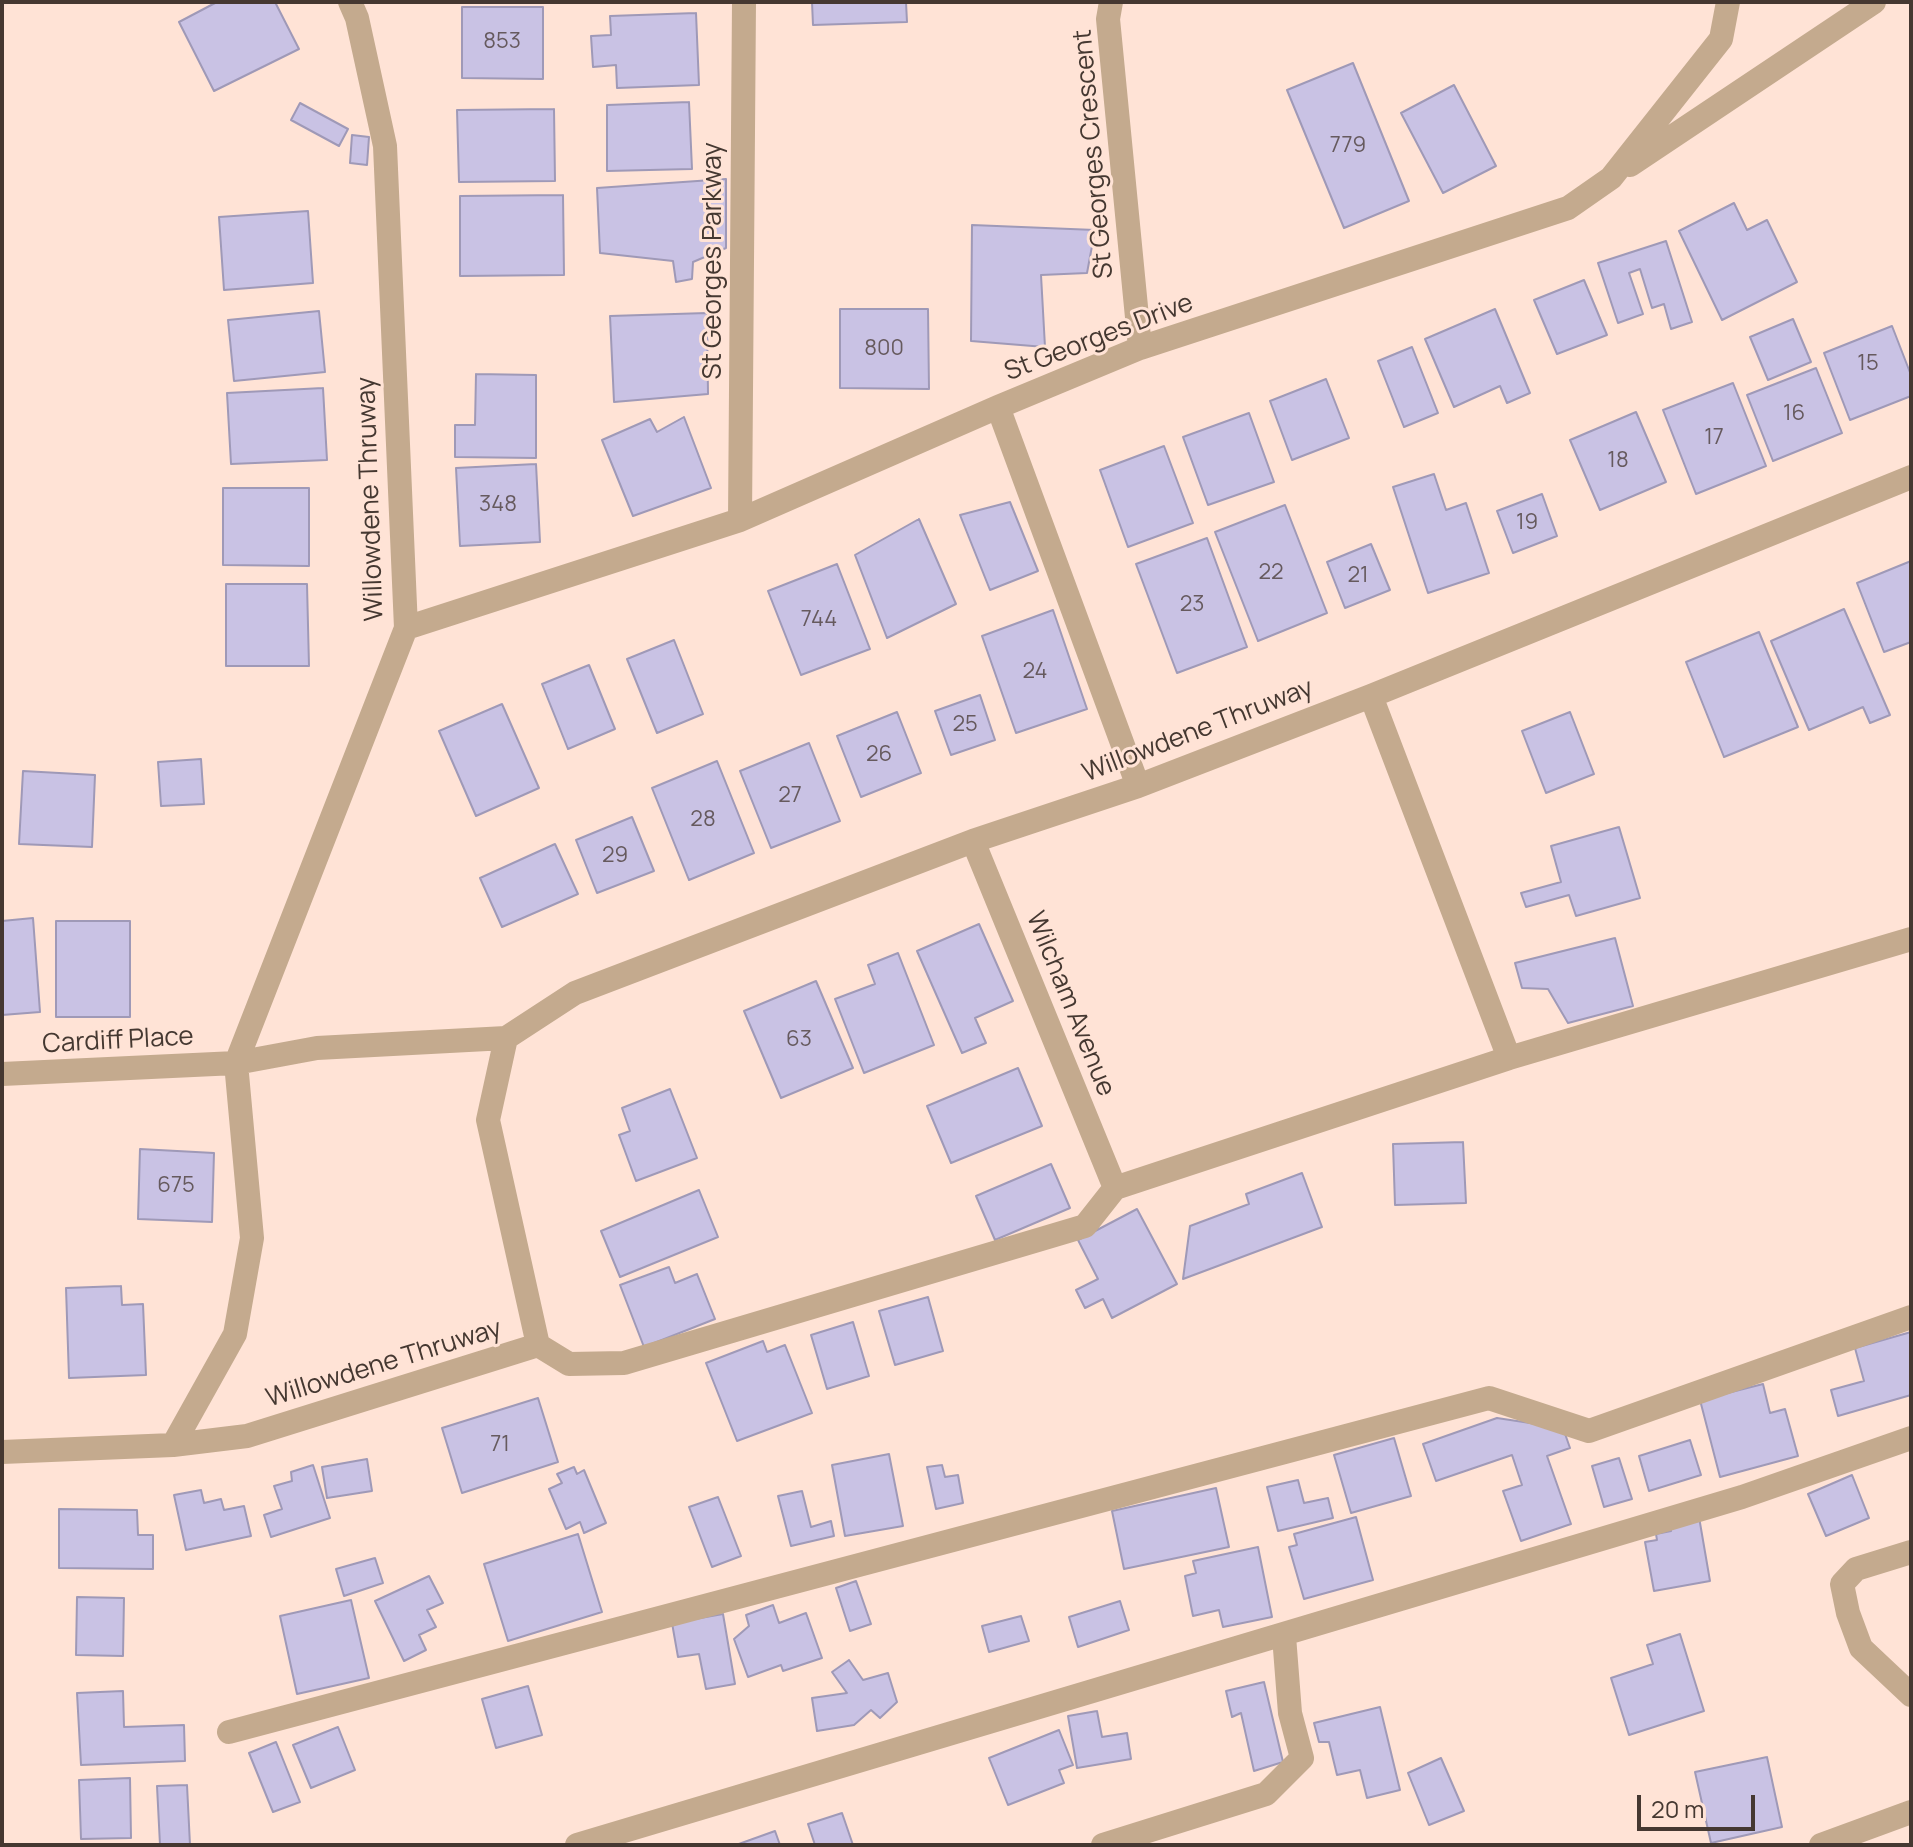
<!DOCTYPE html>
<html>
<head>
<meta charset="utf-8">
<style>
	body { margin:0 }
	#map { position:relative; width:1913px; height:1847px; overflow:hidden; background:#ffe3d6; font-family:Manrope,sans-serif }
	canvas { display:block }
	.frame { position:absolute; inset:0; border:4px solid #453831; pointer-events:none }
	.scale { position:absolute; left:1637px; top:1795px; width:118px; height:36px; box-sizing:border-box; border:4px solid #453831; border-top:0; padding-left:10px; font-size:24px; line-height:28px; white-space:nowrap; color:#453831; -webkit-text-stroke:6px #ffe3d6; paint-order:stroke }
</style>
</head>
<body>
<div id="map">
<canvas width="1913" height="1847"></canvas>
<div class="frame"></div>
<div class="scale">20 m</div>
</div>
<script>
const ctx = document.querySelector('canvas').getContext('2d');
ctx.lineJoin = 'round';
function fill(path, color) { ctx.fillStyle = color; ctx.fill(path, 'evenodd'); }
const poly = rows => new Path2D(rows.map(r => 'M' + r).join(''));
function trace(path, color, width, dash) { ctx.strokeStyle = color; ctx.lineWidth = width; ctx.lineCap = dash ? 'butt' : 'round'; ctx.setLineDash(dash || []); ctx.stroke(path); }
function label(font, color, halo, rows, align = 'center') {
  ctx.font = font + ' Manrope,sans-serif'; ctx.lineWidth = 6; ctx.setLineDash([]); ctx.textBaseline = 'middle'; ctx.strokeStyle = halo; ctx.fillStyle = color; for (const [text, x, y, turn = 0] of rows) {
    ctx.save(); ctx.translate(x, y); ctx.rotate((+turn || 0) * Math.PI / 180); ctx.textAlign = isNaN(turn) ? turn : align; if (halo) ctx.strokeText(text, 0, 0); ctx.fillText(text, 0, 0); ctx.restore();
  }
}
const building = poly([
	[217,2,275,2,299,49,214,91,179,22,217,2],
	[812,2,906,2,907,22,813,25,812,2],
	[462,7,543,7,543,79,462,78,462,7],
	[696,13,699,85,617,88,616,65,593,67,591,36,611,35,610,16,696,13],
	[1353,63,1409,201,1344,228,1287,90,1353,63],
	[1454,85,1496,166,1443,193,1401,113,1454,85],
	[689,102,692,169,607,171,607,105,689,102],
	[300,103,348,129,339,146,291,120,300,103],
	[554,109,555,181,459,182,457,110,554,109],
	[352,135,369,137,367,165,350,163,352,135],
	[726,179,726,248,693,262,692,279,676,282,673,261,600,253,597,188,726,179],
	[563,195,564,275,460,276,460,196,563,195],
	[1734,203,1747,230,1767,220,1797,282,1722,320,1679,231,1734,203],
	[308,211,313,283,224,290,219,217,308,211],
	[972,225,1095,230,1087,273,1041,275,1045,347,971,341,972,225],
	[1666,241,1692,322,1671,329,1664,304,1652,308,1640,269,1629,273,1643,314,1618,323,1598,263,1666,241],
	[1584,280,1607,335,1557,354,1534,300,1584,280],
	[840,309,928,309,929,389,840,388,840,309],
	[1495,309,1530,393,1507,403,1500,386,1454,407,1425,339,1495,309],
	[319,311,325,372,234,381,228,320,319,311],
	[707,313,708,394,614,402,610,316,707,313],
	[1793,319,1811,362,1768,380,1750,337,1793,319],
	[1892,326,1911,375,1911,396,1850,420,1824,353,1892,326],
	[1412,347,1438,413,1404,427,1378,361,1412,347],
	[1816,368,1842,433,1773,461,1747,395,1816,368],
	[476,374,536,375,536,458,455,457,455,425,475,425,476,374],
	[1326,379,1349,438,1292,460,1270,401,1326,379],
	[1733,383,1766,466,1696,494,1663,410,1733,383],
	[323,388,327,460,231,464,227,393,323,388],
	[1636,412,1666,482,1600,510,1570,440,1636,412],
	[1249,413,1274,482,1208,505,1183,437,1249,413],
	[684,417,711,488,633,516,602,440,650,419,657,432,684,417],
	[1164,446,1193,523,1128,547,1100,470,1164,446],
	[536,464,540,542,460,546,456,468,536,464],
	[1434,474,1446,510,1466,503,1489,573,1428,593,1393,487,1434,474],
	[223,488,309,488,309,566,223,565,223,488],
	[1542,494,1557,536,1513,553,1497,511,1542,494],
	[1010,502,1038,571,990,590,960,515,1010,502],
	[1285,505,1327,613,1258,641,1215,532,1285,505],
	[919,519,956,604,887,638,855,555,919,519],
	[1207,538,1247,647,1177,673,1136,564,1207,538],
	[1371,544,1390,590,1345,608,1327,562,1371,544],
	[1911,561,1911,642,1884,652,1857,583,1911,561],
	[837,564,870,649,801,675,768,591,837,564],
	[226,584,307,584,309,666,226,666,226,584],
	[1844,609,1890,715,1870,723,1863,707,1809,730,1771,641,1844,609],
	[1053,610,1087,709,1016,733,982,636,1053,610],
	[1759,632,1798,727,1724,757,1686,662,1759,632],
	[674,640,703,714,657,733,627,659,674,640],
	[589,665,615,729,568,749,542,684,589,665],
	[980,695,995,740,951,755,935,711,980,695],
	[502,704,539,788,476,816,439,731,502,704],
	[897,712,921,773,861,797,837,736,897,712],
	[1570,712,1594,774,1546,793,1522,731,1570,712],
	[809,743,840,821,771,848,740,771,809,743],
	[201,759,204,804,161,806,158,762,201,759],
	[717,761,754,853,689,880,652,788,717,761],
	[23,771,95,775,92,847,19,844,23,771],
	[632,817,654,871,597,893,576,840,632,817],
	[1619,827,1640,898,1576,916,1569,895,1526,907,1521,893,1561,882,1551,846,1619,827],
	[555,844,578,894,502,927,480,878,555,844],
	[33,918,40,1012,2,1015,2,921,33,918],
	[56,921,130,921,130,1017,56,1017,56,921],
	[979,924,1013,1001,975,1018,986,1043,962,1053,917,951,979,924],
	[1615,938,1633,1006,1568,1023,1548,989,1522,988,1515,963,1615,938],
	[898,953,934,1045,864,1073,835,999,875,984,868,965,898,953],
	[816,981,853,1068,781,1098,744,1011,816,981],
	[1018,1068,1042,1126,951,1163,927,1106,1018,1068],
	[670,1089,697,1158,636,1181,619,1135,630,1131,622,1108,670,1089],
	[1463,1142,1466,1203,1395,1205,1393,1144,1463,1142],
	[140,1149,214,1153,212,1222,138,1219,140,1149],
	[1051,1164,1070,1208,995,1240,976,1196,1051,1164],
	[1302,1173,1322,1227,1183,1279,1190,1226,1249,1204,1246,1194,1302,1173],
	[699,1190,718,1237,620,1277,601,1231,699,1190],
	[1137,1209,1177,1284,1112,1318,1103,1299,1085,1308,1076,1290,1098,1279,1078,1240,1137,1209],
	[669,1267,675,1283,697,1274,715,1319,644,1347,620,1285,669,1267],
	[121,1286,122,1305,143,1304,146,1375,69,1378,66,1288,121,1286],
	[928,1297,943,1351,895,1365,879,1311,928,1297],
	[853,1322,869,1376,827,1389,811,1335,853,1322],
	[1911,1332,1911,1395,1838,1416,1831,1390,1864,1381,1855,1348,1911,1332],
	[763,1341,767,1352,785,1345,812,1413,737,1441,706,1363,763,1341],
	[1763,1384,1770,1413,1785,1409,1798,1456,1720,1477,1700,1400,1763,1384],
	[538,1398,558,1462,462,1493,442,1428,538,1398],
	[1497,1418,1563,1428,1570,1448,1547,1456,1571,1524,1521,1541,1503,1491,1522,1485,1512,1455,1436,1481,1423,1444,1497,1418],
	[1394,1438,1411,1496,1351,1513,1334,1455,1394,1438],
	[1690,1440,1701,1475,1649,1491,1639,1456,1690,1440],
	[889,1454,903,1526,845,1536,832,1465,889,1454],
	[1619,1458,1632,1499,1604,1507,1592,1466,1619,1458],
	[367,1459,372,1491,327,1498,322,1467,367,1459],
	[313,1465,330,1518,271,1537,264,1515,282,1509,274,1486,292,1481,291,1472,313,1465],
	[942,1465,945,1477,958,1475,963,1503,936,1509,927,1467,942,1465],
	[574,1467,577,1474,584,1470,606,1523,584,1533,580,1522,566,1529,549,1489,562,1483,557,1474,574,1467],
	[1852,1475,1869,1518,1826,1536,1808,1494,1852,1475],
	[1298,1480,1304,1503,1328,1498,1333,1518,1278,1531,1267,1487,1298,1480],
	[1216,1488,1229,1547,1124,1569,1112,1511,1216,1488],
	[201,1490,204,1503,221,1499,224,1510,244,1506,251,1536,186,1550,174,1495,201,1490],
	[802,1491,811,1527,831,1521,834,1536,791,1546,778,1496,802,1491],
	[718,1497,741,1556,712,1567,689,1507,718,1497],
	[59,1509,137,1510,138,1535,153,1535,153,1569,59,1568,59,1509],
	[1356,1517,1373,1580,1304,1599,1289,1547,1297,1545,1294,1534,1356,1517],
	[1699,1517,1710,1581,1654,1591,1645,1542,1657,1540,1656,1534,1671,1531,1670,1522,1699,1517],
	[578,1534,602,1612,508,1641,484,1564,578,1534],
	[1258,1547,1272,1617,1223,1627,1219,1610,1193,1616,1185,1576,1196,1573,1193,1561,1258,1547],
	[375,1558,383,1583,344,1596,336,1569,375,1558],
	[429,1576,443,1603,427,1610,436,1627,419,1635,426,1650,404,1661,375,1601,429,1576],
	[856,1581,871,1624,850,1631,836,1588,856,1581],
	[77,1597,124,1598,123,1656,76,1655,77,1597],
	[351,1600,369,1678,297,1694,280,1616,351,1600],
	[1120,1601,1129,1630,1078,1647,1069,1617,1120,1601],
	[773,1605,779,1623,806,1613,822,1658,783,1671,781,1665,748,1677,734,1639,749,1626,746,1615,773,1605],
	[723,1614,735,1684,706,1689,699,1654,678,1657,672,1623,723,1614],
	[1021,1616,1029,1641,989,1652,982,1626,1021,1616],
	[1680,1634,1704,1711,1629,1735,1611,1678,1653,1664,1647,1645,1680,1634],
	[849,1660,863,1680,888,1673,897,1702,880,1718,871,1710,854,1725,817,1731,812,1698,847,1693,832,1672,849,1660],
	[1264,1682,1283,1762,1254,1771,1241,1713,1232,1717,1226,1691,1264,1682],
	[528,1686,542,1735,496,1748,482,1699,528,1686],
	[123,1691,124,1727,184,1725,185,1761,81,1765,77,1693,123,1691],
	[1380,1707,1400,1790,1367,1798,1360,1770,1337,1775,1329,1742,1319,1742,1314,1723,1380,1707],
	[1097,1711,1102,1737,1127,1733,1131,1759,1077,1768,1068,1716,1097,1711],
	[338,1727,355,1770,311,1788,293,1745,338,1727],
	[1059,1730,1073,1765,1059,1770,1064,1783,1008,1805,989,1758,1059,1730],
	[276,1742,300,1802,273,1812,249,1753,276,1742],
	[1767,1757,1782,1827,1711,1843,1695,1772,1767,1757],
	[1441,1758,1464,1811,1429,1825,1408,1773,1441,1758],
	[130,1778,131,1838,81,1839,79,1780,130,1778],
	[187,1785,190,1845,160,1845,157,1786,187,1785],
	[842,1813,853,1845,815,1845,808,1824,842,1813],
	[775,1831,780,1845,736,1845,775,1831]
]);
fill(building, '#c9c2e4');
trace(building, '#9f99b7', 2);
trace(poly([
	[1111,2,1108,19,1140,348],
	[1630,165,1874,2],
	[998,407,1138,786],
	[740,520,744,2],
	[406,628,740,520,998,407,1140,348,1568,208,1611,178,1721,39,1728,2],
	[1371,696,1509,1058],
	[973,841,1115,1188],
	[2,1074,236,1063,317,1048,506,1038],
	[538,1345,488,1120,506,1038,575,993,973,841,1138,786,1371,696,1911,477],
	[538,1345,569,1364,624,1363,1085,1226,1115,1188,1509,1058,1911,939],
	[173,1445,235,1334,252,1238,236,1063,406,628,385,146,357,18,350,2],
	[2,1452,173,1445,247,1436,538,1345],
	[1911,1552,1856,1569,1842,1584,1848,1613,1861,1648,1911,1695],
	[229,1732,1489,1398,1589,1431,1911,1317],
	[577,1845,1742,1497,1911,1438],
	[1103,1845,1266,1794,1302,1758,1290,1713,1284,1636],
	[1821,1845,1911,1812]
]), '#c4aa8e', 24);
label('22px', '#665a5e', null, [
	["853",502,42],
	["779",1348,146],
	["800",884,349],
	["15",1868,364],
	["16",1794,414],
	["17",1714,438],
	["18",1618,461],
	["348",498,505],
	["19",1527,523],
	["22",1271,573],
	["21",1358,576],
	["23",1192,605],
	["744",819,620],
	["24",1035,672],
	["25",965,725],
	["26",879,755],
	["27",790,796],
	["28",703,820],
	["29",615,856],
	["63",799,1040],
	["675",176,1186],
	["71",500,1445]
]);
label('26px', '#453831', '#ffe3d6', [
	["St Georges Crescent",1094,154,-95],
	["St Georges Parkway",714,261,-90],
	["St Georges Drive",1099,338,-21],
	["Willowdene Thruway",371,499,-92],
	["Willowdene Thruway",1198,731,-21],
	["Wilcham Avenue",1070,1004,68],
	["Cardiff Place",118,1041,-3],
	["Willowdene Thruway",384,1364,-17]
]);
</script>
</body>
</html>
